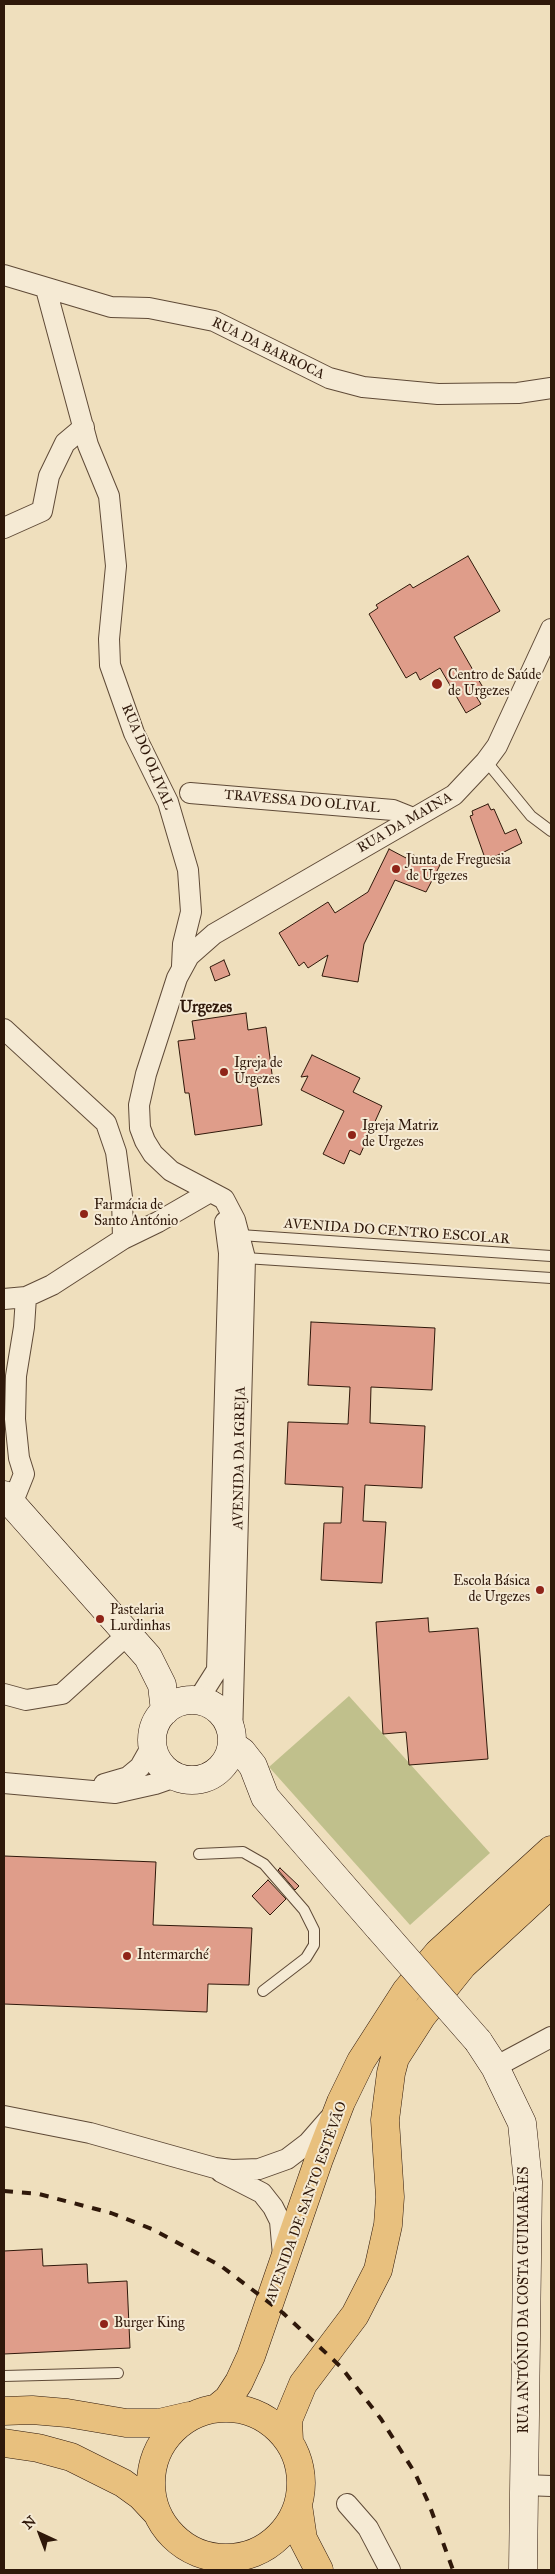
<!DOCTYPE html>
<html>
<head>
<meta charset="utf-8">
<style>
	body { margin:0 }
	#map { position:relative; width:555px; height:2574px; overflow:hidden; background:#efdfbd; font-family:"IM FELL Great Primer",serif }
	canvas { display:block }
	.frame { position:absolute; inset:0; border:5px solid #2f180a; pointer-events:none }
	.north { position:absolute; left:15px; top:2509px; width:50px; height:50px; -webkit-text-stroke:4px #f5ead4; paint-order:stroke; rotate:317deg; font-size:14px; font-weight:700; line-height:20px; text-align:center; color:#2f180a }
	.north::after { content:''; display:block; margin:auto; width:18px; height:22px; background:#2f180a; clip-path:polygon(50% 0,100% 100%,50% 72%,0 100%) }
</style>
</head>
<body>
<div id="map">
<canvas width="555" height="2574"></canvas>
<div class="frame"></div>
<div class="north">N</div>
</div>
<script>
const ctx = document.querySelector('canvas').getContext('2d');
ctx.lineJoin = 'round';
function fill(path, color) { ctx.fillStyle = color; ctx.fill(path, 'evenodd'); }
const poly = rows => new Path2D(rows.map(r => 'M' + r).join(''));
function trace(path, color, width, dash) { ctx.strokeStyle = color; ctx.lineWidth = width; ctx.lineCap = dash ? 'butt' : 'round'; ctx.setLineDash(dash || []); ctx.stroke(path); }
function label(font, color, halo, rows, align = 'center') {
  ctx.font = font + ' "IM FELL Great Primer",serif'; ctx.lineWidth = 4; ctx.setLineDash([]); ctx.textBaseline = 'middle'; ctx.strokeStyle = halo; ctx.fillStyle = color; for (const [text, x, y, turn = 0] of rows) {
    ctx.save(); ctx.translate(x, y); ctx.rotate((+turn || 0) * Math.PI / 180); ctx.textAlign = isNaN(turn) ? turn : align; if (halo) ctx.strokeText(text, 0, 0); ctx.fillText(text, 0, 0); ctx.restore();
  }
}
fill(poly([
	[349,1696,490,1853,410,1925,269,1767]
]), '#c0c08c');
const building = poly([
	[468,556,500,611,454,637,485,691,476,696,481,704,466,713,440,668,420,680,416,672,406,678,369,614,378,608,376,605,410,584,413,588,468,556],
	[488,804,491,810,494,809,505,834,516,829,522,843,486,861,470,816,473,815,472,811,488,804],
	[389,849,406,858,408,853,440,865,426,892,395,880,364,944,358,982,322,976,328,955,308,968,304,962,299,966,279,933,328,902,335,913,368,892,389,849],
	[224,960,230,975,215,981,210,967,224,960],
	[246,1013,248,1030,266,1027,273,1082,257,1084,262,1125,195,1135,189,1093,185,1093,178,1041,195,1039,192,1021,246,1013],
	[312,1055,360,1078,353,1092,382,1106,360,1155,350,1150,344,1164,323,1154,344,1111,301,1090,308,1076,301,1077,312,1055],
	[311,1322,435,1328,432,1390,371,1387,370,1423,425,1426,422,1488,365,1485,363,1521,386,1522,382,1583,321,1580,324,1523,341,1523,343,1487,285,1484,288,1422,348,1424,350,1387,308,1385,311,1322],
	[428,1618,429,1632,478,1628,488,1759,409,1765,406,1732,383,1734,376,1622,428,1618],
	[4,1856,156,1862,153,1925,252,1928,249,1985,208,1984,207,2012,4,2004,4,1856],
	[280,1868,299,1886,295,1890,278,1870,280,1868],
	[268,1880,286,1899,270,1915,252,1896,268,1880],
	[42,2249,43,2266,87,2264,88,2283,127,2281,130,2348,4,2354,4,2251,42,2249]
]);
fill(building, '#df9d8a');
trace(building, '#2f180a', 1);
const lane = poly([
	[486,761,531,816,551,831],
	[240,1235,551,1256],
	[245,1258,551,1278],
	[199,1854,243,1852,264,1864,304,1910,314,1930,314,1945,306,1958,263,1991],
	[4,2376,118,2373]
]);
const street = poly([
	[4,275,111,307,149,308,214,321,329,378,363,387,438,394,518,393,551,388],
	[46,289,88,445,109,496,116,566,109,639,110,665,134,733,168,802,188,870,191,912,183,944,182,966],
	[4,528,42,511,49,476,65,443,84,427],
	[190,793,393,810,413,818],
	[4,1029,106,1123,116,1152,122,1197,123,1239],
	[4,1299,26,1297,52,1285,123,1239,158,1222,210,1192],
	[12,1504,24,1474,19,1458,15,1419,16,1376,24,1327,26,1297],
	[4,1694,26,1700,62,1694,127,1635],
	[198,1700,217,1670,229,1253,225,1222],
	[232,1737,245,1258,235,1220,224,1199,171,1171,153,1154,145,1141,140,1128,139,1105,146,1074,177,978,189,956,214,934,454,795,486,761,497,746,551,629],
	[4,1783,115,1793,155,1784,175,1777],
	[104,1784,128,1777,140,1767,153,1744],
	[495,2067,551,2037],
	[4,2116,90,2133,215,2168,232,2170,259,2169,287,2159,308,2143,329,2119],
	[221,2172,262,2193,273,2207,280,2221,283,2255],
	[524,2485,551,2486],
	[347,2504,368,2528,390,2570]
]);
const secondary = poly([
	[4,1495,148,1657,162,1685,165,1711],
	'152 1740a40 40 0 1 1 80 0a40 40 0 1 1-80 0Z',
	[232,1745,242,1752,253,1766,265,1797,379,1928],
	[478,2041,495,2067,522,2123,528,2182,523,2570]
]);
const primary = poly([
	'151 2483a75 75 0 1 1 150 0a75 75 0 1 1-150 0Z',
	[217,2408,228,2399,239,2382,251,2356,319,2159,341,2102,361,2061,406,1991,438,1953,551,1850],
	[4,2411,32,2410,67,2413,126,2423,159,2423,189,2416],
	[289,2441,288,2420,303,2384,355,2315,378,2270,388,2225,390,2197,385,2120,391,2073,395,2058,422,2016,463,1965,551,1884],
	[4,2443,38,2448,71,2457,123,2483,141,2496,156,2512],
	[298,2505,303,2539,319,2570]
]);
trace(lane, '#5f4a37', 12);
trace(street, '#5f4a37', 22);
trace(secondary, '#2f180a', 29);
trace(primary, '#2f180a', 29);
trace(lane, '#f5ead4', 10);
trace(street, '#f5ead4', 20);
trace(secondary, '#f5ead4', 28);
trace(primary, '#e8c07e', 28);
trace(poly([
	[4,2191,39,2194,111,2213,152,2229,221,2266,283,2313,341,2367,381,2419,415,2473,429,2504,453,2570]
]), '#2f180a', 4, [9, 9]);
const secondaryBridge = poly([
	[379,1928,478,2041]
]);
trace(secondaryBridge, '#2f180a', 29, []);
trace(secondaryBridge, '#f5ead4', 28);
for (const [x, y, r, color] of [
	[437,684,6,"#8f2418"],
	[396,869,5,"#8f2418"],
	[224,1072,5,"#8f2418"],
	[352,1135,5,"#8f2418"],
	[84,1214,5,"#8f2418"],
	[540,1590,5,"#8f2418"],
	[100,1619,5,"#8f2418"],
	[127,1956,5,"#8f2418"],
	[104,2324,5,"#8f2418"]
]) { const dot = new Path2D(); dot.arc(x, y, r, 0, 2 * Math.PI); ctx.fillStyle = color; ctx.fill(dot); trace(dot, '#f5ead4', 2); }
label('14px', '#2f180a', '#f5ead4', [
	["RUA DA BARROCA",268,349,26],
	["RUA DO OLIVAL",147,757,67],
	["TRAVESSA DO OLIVAL",302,802,5],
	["RUA DA MAINA",405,823,-30],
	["AVENIDA DO CENTRO ESCOLAR",397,1232,4],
	["AVENIDA DA IGREJA",240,1458,-89],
	["AVENIDA DE SANTO ESTÊVÃO",307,2202,-70],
	["RUA ANTÓNIO DA COSTA GUIMARÃES",525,2300,-90]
]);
label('14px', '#2f180a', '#f5ead4', [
	["Centro de Saúde",448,676],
	["de Urgezes",448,692],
	["Junta de Freguesia",406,861],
	["de Urgezes",406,877],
	["Igreja de",234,1064],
	["Urgezes",234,1080],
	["Igreja Matriz",362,1127],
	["de Urgezes",362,1143],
	["Farmácia de",94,1206],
	["Santo António",94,1222],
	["Escola Básica",530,1582,"right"],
	["de Urgezes",530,1598,"right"],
	["Pastelaria",110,1611],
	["Lurdinhas",110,1627],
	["Intermarché",137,1956],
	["Burger King",114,2324]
], 'left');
label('bold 16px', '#2f180a', '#f5ead4', [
	["Urgezes",206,1008]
]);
</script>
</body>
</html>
